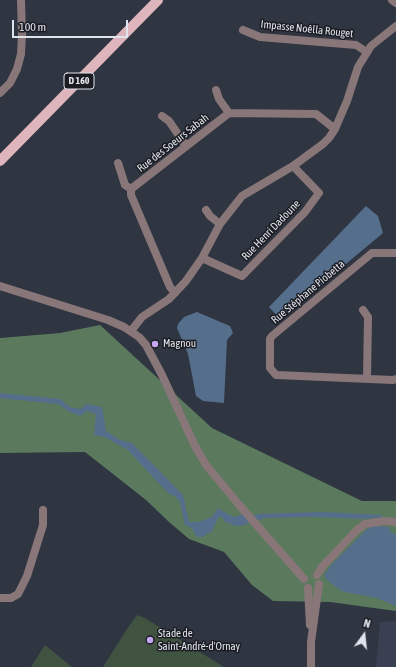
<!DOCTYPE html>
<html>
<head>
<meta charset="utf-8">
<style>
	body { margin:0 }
	#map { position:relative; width:396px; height:667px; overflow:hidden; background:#2f3541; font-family:"Asap Condensed",sans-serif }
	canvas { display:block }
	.north { position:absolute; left:344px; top:615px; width:40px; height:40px; -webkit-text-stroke:3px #1a1c22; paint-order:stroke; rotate:15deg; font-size:11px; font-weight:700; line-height:16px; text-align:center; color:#dfe3eb }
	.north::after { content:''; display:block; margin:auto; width:14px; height:18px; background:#dfe3eb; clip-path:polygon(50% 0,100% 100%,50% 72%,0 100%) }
	.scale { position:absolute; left:12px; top:20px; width:116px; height:18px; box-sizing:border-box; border:2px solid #dfe3eb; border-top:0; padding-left:5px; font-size:12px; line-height:14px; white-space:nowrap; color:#dfe3eb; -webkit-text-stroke:3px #1a1c22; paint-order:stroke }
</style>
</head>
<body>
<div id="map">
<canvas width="396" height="667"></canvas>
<div class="north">N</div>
<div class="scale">100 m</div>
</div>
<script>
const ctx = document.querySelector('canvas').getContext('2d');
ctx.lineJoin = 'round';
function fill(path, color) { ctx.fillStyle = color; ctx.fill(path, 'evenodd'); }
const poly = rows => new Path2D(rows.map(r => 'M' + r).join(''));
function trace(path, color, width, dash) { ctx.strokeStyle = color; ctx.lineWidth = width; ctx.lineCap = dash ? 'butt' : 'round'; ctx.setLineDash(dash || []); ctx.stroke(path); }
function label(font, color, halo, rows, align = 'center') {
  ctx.font = font + ' "Asap Condensed",sans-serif'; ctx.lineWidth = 3; ctx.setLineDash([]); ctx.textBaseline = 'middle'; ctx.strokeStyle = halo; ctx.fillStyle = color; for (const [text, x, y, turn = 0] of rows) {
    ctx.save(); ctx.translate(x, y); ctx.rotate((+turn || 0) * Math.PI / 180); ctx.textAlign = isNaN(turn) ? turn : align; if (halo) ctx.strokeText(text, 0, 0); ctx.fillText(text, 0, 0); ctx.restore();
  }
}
fill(poly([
	[396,621,396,667,376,667,380,622]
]), '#384051');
fill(poly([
	[137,615,145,618,224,667,103,667,127,629],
	[45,645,72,667,31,667]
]), '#405341');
fill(poly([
	[100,325,212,428,362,501,396,501,396,611,330,602,273,601,252,585,224,552,189,539,169,522,146,500,85,452,0,453,0,338,60,333]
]), '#5a795d');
fill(poly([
	[366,206,378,216,383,233,280,319,269,307],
	[197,312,230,326,233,333,227,340,224,403,203,401,196,396,188,354,177,328,178,324,184,317],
	[0,393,60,399,70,407,81,409,86,404,102,407,106,431,120,440,132,443,183,495,189,522,198,522,212,517,218,508,229,515,235,517,244,514,250,522,242,526,235,526,224,521,223,518,219,516,212,531,202,537,197,537,192,528,185,525,180,502,176,497,167,492,128,450,122,447,105,437,94,435,96,414,87,411,80,416,70,412,58,404,0,398],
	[322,512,382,515,382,517,364,519,319,517,266,518,258,520,254,516,256,514],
	[373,526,389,527,391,532,396,535,396,606,377,598,345,592,340,590,326,579,324,575,332,564,366,530]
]), '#556e8c');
trace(poly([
	[392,0,396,3],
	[243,30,260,37,356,45,367,52],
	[216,90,219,99,229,113],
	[0,93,10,83,17,69,21,54,22,34,21,0],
	[162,116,169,121,186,146],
	[118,163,125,185,131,189],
	[206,210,210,216,220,224],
	[396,253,372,253,272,336,270,339,270,368,276,375,393,380,396,379],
	[202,258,242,276,305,212,319,193,293,166],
	[0,286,108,320,124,327,139,337,146,345,162,375,195,446,206,465,240,506,304,579],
	[175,293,170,287,131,195,131,189,229,113,316,114,335,129],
	[363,310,368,317,367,379],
	[131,331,142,317,169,299,186,281,202,258,220,224,242,196,293,166,323,144,329,138,335,129,347,101,358,67,371,46,396,26],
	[317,575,322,567,357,530,365,524,385,521,396,522],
	[308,588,310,625],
	[0,598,11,598,18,594,27,576,43,525,43,510],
	[311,667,311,642,319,584]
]), '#897679', 8);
trace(poly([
	[0,161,158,0]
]), '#deb5bc', 10);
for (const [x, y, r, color] of [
	[155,344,4,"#c4a7f1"],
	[150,640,4,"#c4a7f1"]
]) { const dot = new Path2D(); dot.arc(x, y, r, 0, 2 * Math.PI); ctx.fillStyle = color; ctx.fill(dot); trace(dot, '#1a1c22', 1.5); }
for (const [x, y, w] of [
	[79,81,30]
]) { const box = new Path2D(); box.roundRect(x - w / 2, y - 8, w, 16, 3); ctx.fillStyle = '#1a1c22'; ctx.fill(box); trace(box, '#dfe3eb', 1); }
label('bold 10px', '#dfe3eb', null, [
	["D 160",79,81]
]);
label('11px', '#dfe3eb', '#1a1c22', [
	["Impasse Noêlla Rouget",307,29,6],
	["Rue des Soeurs Sabah",173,143,-38],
	["Rue Henri Dadoune",271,230,-46],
	["Rue Stéphane Piobetta",308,292,-40]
]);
label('11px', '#dfe3eb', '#1a1c22', [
	["Magnou",163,344],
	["Stade de",158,634],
	["Saint-André-d'Ornay",158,647]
], 'left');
</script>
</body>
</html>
